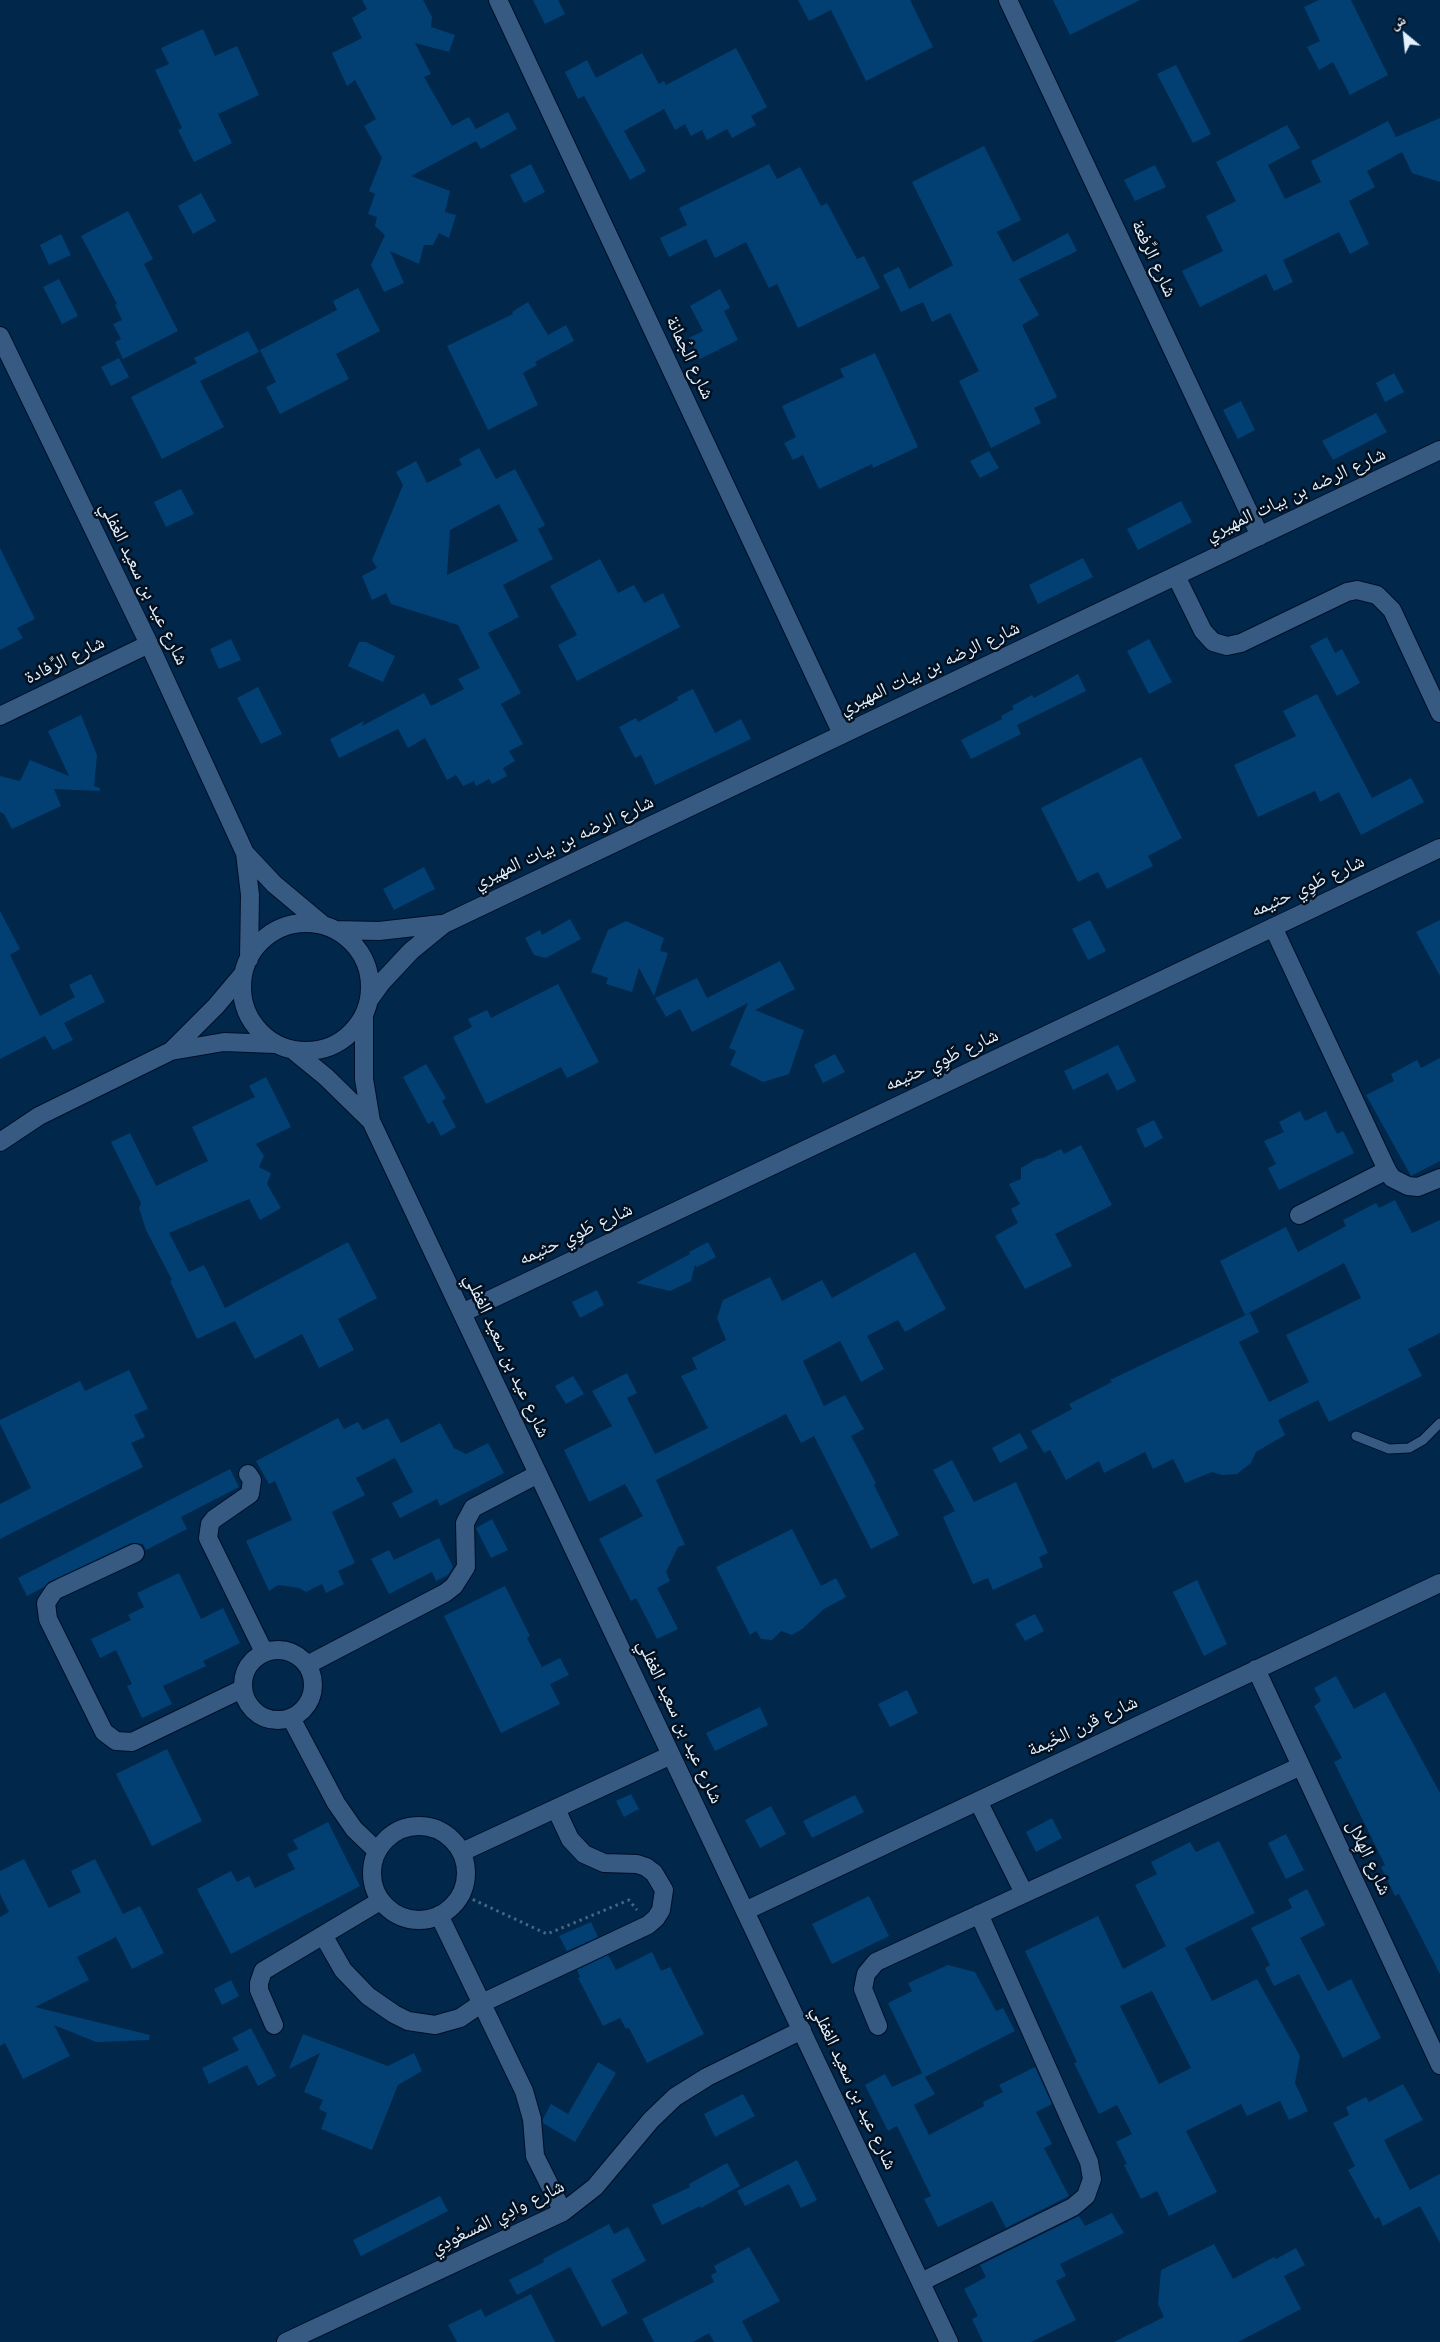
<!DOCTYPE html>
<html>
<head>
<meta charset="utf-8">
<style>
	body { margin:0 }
	#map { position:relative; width:1440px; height:2342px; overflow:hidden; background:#01274a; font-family:Jost,"Noto Naskh Arabic",sans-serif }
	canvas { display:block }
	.north { position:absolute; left:1380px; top:10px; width:50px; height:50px; -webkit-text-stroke:4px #03101f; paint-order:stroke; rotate:332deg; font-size:14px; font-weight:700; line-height:20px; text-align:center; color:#e3f0fe }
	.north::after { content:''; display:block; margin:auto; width:18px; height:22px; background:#e3f0fe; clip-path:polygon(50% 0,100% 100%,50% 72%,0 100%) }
</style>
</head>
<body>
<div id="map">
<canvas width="1440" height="2342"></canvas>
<div class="north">ش</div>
</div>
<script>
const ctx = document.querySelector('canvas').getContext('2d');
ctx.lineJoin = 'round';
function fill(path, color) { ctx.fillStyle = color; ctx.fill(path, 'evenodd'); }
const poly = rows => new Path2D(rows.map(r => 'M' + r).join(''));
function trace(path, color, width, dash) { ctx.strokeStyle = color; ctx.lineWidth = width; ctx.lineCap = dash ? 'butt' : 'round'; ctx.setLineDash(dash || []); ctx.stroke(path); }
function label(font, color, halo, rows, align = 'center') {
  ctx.font = font + ' Jost,"Noto Naskh Arabic",sans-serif'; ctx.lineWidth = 5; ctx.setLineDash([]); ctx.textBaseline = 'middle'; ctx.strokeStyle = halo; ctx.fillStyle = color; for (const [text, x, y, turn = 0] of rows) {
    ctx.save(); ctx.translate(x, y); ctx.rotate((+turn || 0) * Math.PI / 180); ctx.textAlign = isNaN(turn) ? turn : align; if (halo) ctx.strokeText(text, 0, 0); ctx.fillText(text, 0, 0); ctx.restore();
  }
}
fill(poly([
	[362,0,423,0,432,17,431,27,455,35,449,52,415,43,431,74,424,77,452,126,469,117,476,129,508,112,517,129,481,149,476,141,411,176,450,191,445,212,456,215,449,238,439,233,433,245,424,245,419,264,390,251,404,283,384,292,371,265,385,235,375,226,377,217,368,214,375,194,369,191,382,158,364,126,376,119,355,80,347,86,332,53,362,38,352,18,367,9],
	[533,0,558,0,565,14,545,24],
	[798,0,910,0,933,47,866,81,831,10,809,21],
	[1053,0,1140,0,1070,35],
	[1319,0,1351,0,1388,75,1350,95,1333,62,1319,70,1307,47,1320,41,1304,7],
	[203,29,215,56,237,46,259,95,218,114,232,143,194,162,178,130,182,128,155,70,169,64,161,48],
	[736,48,767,107,751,116,756,125,732,138,727,129,707,140,702,130,691,136,685,124,675,130,664,109,624,131,646,171,630,180,584,96,578,99,565,72,587,60,596,78,642,53,659,84,664,81,666,85],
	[1176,65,1211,134,1193,143,1157,74],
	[1440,118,1440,182,1412,173,1402,152,1367,171,1375,187,1349,201,1369,244,1350,254,1339,232,1283,260,1293,282,1274,291,1266,274,1200,307,1182,271,1223,251,1206,216,1236,201,1216,162,1287,125,1300,148,1268,165,1285,199,1321,182,1311,161,1388,121,1396,137],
	[984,146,1021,220,997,232,1013,262,1068,233,1077,251,1019,279,1039,315,1022,325,1057,397,1034,408,1041,423,991,448,959,381,979,371,950,313,932,322,923,302,901,312,883,275,899,267,909,289,953,265,912,182],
	[531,164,545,192,524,203,510,175],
	[769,164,777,179,800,167,821,206,827,203,857,259,864,256,880,288,798,328,777,284,769,288,746,242,715,258,706,239,669,257,660,238,687,225,679,208],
	[1155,165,1166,187,1135,201,1124,180],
	[201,193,216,221,193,234,178,206],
	[128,211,153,259,144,264,178,331,123,359,115,342,121,339,113,324,122,320,115,305,117,304,81,236],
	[61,234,71,255,49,265,40,245],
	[59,279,78,316,62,324,43,287],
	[358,288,380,331,336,354,349,379,280,414,266,387,276,382,260,350,337,310,333,301],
	[720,289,730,308,724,311,738,340,700,359,689,338,703,331,690,306],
	[528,302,548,335,566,325,574,341,535,362,537,365,523,373,538,405,488,430,447,346,513,314,512,312],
	[248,331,259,352,200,381,224,427,162,459,131,397,197,363,194,358],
	[875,353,918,447,873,468,872,464,819,489,803,455,793,460,784,443,796,437,782,406,844,377,840,369],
	[119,358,129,377,111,386,101,367],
	[1394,373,1404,392,1385,402,1376,383],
	[1241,401,1255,430,1238,439,1223,410],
	[1376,413,1387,432,1333,460,1322,441],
	[479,448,496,479,515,469,545,525,538,529,553,559,503,585,519,617,488,633,521,693,501,704,523,744,509,751,515,761,503,768,507,776,492,784,489,779,476,786,474,781,463,786,456,775,447,780,425,738,408,748,398,729,339,758,330,739,364,721,362,726,424,693,431,706,464,689,458,679,480,668,458,625,391,604,386,593,372,600,362,576,377,568,372,560,403,485,396,472,416,461,427,483,462,465,459,459],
	[499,504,518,541,447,575,450,530],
	[989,451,999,468,980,478,970,461],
	[181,489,194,514,166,527,154,502],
	[1181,501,1192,522,1138,550,1127,529],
	[0,548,35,619,17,628,23,638,0,650],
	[1083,558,1093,577,1038,604,1029,585],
	[600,559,618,593,634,585,644,603,663,593,680,627,577,681,558,645,577,635,550,586],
	[1327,637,1335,653,1342,649,1360,683,1337,696,1310,646],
	[231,639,241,660,219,669,210,649],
	[1149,639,1172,682,1149,694,1127,651],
	[359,642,366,642,395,656,383,682,348,666],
	[1078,674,1086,691,1017,725,1021,734,971,759,961,740,1002,719,1001,716,1014,709,1012,706,1032,695,1034,698],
	[258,687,282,734,261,744,237,698],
	[693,689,715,733,741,719,751,739,655,785,641,755,635,758,619,727,636,718,638,722,678,700,677,697],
	[1317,694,1372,798,1411,778,1424,802,1361,835,1339,792,1320,802,1315,791,1258,817,1234,765,1296,736,1283,711],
	[81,715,97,755,94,786,100,788,100,791,54,789,61,806,12,829,4,814,0,812,0,776,20,781,30,760,69,776,48,731],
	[1141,757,1182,838,1148,856,1153,866,1107,889,1098,872,1078,882,1041,808],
	[424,867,435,889,394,910,383,889],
	[0,911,20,949,10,955,40,1016,75,997,69,985,91,974,105,1002,64,1023,73,1040,53,1050,45,1036,0,1059],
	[570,919,581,939,546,958,534,955,525,938,540,930,542,935],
	[1090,920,1106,951,1088,960,1072,929],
	[1440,920,1440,976,1416,932],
	[626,921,664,938,660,951,668,953,654,996,639,968,632,992,606,984,608,978,591,972,608,930],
	[780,961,795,989,755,1010,804,1030,789,1074,763,1082,730,1065,736,1051,729,1048,748,1003,692,1032,680,1009,666,1017,655,998,697,978,707,998],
	[558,984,599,1062,567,1078,561,1067,486,1104,453,1037,472,1027,468,1019,487,1010,491,1018],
	[1118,1045,1136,1081,1117,1091,1108,1073,1073,1090,1064,1071],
	[835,1054,845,1072,823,1083,814,1065],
	[1440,1058,1440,1161,1411,1176,1366,1095,1394,1081,1391,1074,1417,1060,1421,1068],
	[426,1064,446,1098,442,1101,456,1127,441,1136,433,1121,428,1124,403,1077],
	[266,1077,291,1127,256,1144,264,1156,259,1167,271,1173,267,1184,281,1208,260,1220,249,1199,169,1233,189,1272,204,1265,225,1308,348,1242,377,1298,338,1319,354,1350,319,1368,302,1334,255,1359,235,1321,197,1339,170,1281,172,1280,146,1230,139,1208,141,1203,111,1142,130,1133,156,1186,208,1161,192,1127,255,1097,249,1086],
	[1300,1111,1305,1121,1326,1111,1337,1134,1343,1131,1354,1153,1279,1190,1268,1168,1276,1164,1264,1141,1284,1132,1279,1122],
	[1154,1120,1163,1138,1145,1148,1136,1129],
	[1081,1145,1112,1205,1055,1234,1072,1266,1025,1289,995,1236,1018,1223,1011,1209,1020,1204,1009,1184,1021,1179,1021,1168,1036,1159,1043,1158,1061,1149,1064,1154],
	[1395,1200,1412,1233,1440,1220,1440,1333,1408,1349,1422,1376,1329,1422,1318,1400,1278,1420,1285,1435,1256,1452,1251,1463,1237,1474,1222,1475,1212,1472,1185,1483,1173,1459,1153,1469,1145,1452,1104,1473,1099,1461,1066,1480,1050,1450,1044,1453,1031,1431,1072,1409,1069,1404,1112,1382,1110,1380,1250,1313,1259,1332,1239,1342,1269,1402,1309,1382,1286,1335,1361,1298,1344,1263,1245,1315,1220,1261,1286,1227,1298,1252,1346,1226,1343,1220,1376,1203,1379,1208],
	[708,1242,716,1257,697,1267,695,1265,691,1281,670,1291,636,1283,690,1254,689,1252],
	[915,1252,946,1309,905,1332,898,1320,867,1336,884,1369,861,1382,840,1341,803,1361,824,1406,845,1395,864,1429,851,1436,876,1483,874,1485,899,1535,871,1549,814,1436,801,1443,786,1414,656,1480,685,1545,678,1547,666,1572,670,1581,657,1588,678,1629,657,1639,636,1598,631,1601,599,1539,643,1516,625,1484,589,1502,564,1450,612,1426,592,1391,627,1373,637,1393,627,1398,655,1454,708,1428,681,1376,697,1369,692,1358,726,1340,717,1318,723,1300,770,1277,782,1301,822,1280,832,1298],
	[597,1290,604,1305,580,1318,572,1302],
	[129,1370,148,1409,134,1415,145,1437,131,1443,143,1467,0,1539,0,1504,31,1488,0,1424,0,1420,80,1381,85,1391],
	[573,1376,584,1394,566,1404,555,1386],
	[338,1418,344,1429,358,1422,363,1430,388,1418,401,1443,440,1423,454,1448,466,1454,488,1443,504,1473,440,1506,437,1499,400,1518,392,1503,413,1492,395,1458,356,1478,365,1495,332,1512,355,1563,338,1571,344,1584,326,1593,322,1584,306,1592,299,1588,278,1585,269,1591,246,1541,292,1520,275,1481,269,1484,256,1461],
	[1020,1433,1028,1448,1000,1463,992,1448],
	[952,1460,974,1502,1016,1482,1048,1553,1039,1557,1043,1567,993,1590,988,1578,973,1584,943,1517,955,1511,933,1470],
	[230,1469,239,1487,181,1517,187,1529,146,1550,143,1544,131,1543,49,1582,44,1587,27,1596,18,1578],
	[492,1519,508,1550,491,1558,476,1528],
	[792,1529,821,1586,836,1578,846,1597,824,1609,802,1629,792,1635,781,1631,772,1640,761,1639,756,1631,750,1635,716,1567],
	[439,1538,453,1567,448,1575,436,1581,432,1572,389,1594,371,1559,389,1550,394,1560],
	[179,1573,201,1619,223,1608,240,1643,203,1661,206,1666,163,1686,172,1704,142,1718,127,1686,132,1684,116,1650,100,1658,91,1639,131,1620,128,1615,144,1607,137,1593],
	[1197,1580,1227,1644,1204,1656,1173,1592],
	[505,1586,530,1636,527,1638,542,1667,560,1658,569,1675,550,1684,560,1704,501,1733,444,1616],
	[1035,1614,1044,1631,1025,1641,1015,1624],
	[1336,1676,1354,1709,1385,1692,1440,1793,1440,1974,1399,1894,1395,1896,1381,1867,1385,1865,1334,1762,1342,1758,1314,1706,1321,1701,1314,1688],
	[907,1690,918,1713,890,1727,878,1704],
	[760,1707,768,1725,715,1751,706,1733],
	[167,1749,202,1821,152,1846,116,1774],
	[631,1794,639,1809,624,1817,616,1801],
	[855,1795,864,1812,812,1838,803,1821],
	[771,1806,786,1834,760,1848,745,1820],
	[1052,1818,1062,1838,1036,1852,1026,1832],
	[328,1822,360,1886,231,1954,197,1889,231,1871,237,1882,249,1876,255,1888,295,1869,287,1854,298,1849,293,1840],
	[1286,1834,1304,1870,1286,1879,1268,1843],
	[1219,1841,1255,1913,1185,1948,1212,2001,1257,1979,1300,2056,1295,2083,1308,2111,1289,2120,1280,2101,1247,2116,1241,2104,1186,2131,1217,2192,1169,2216,1157,2191,1141,2199,1124,2165,1127,2164,1116,2142,1132,2134,1117,2105,1099,2114,1074,2063,1077,2062,1025,1951,1098,1916,1123,1969,1166,1946,1135,1885,1157,1874,1151,1862,1190,1842,1196,1852],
	[1152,1991,1191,2068,1159,2084,1120,2006],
	[24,1859,49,1908,81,1892,71,1871,95,1859,123,1914,140,1906,164,1953,132,1969,116,1937,77,1957,89,1980,35,2007,150,2035,149,2040,96,2042,54,2025,70,2056,23,2079,5,2043,0,2046,0,1917,9,1912,0,1894,0,1871],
	[1307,1889,1325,1925,1300,1938,1328,1991,1351,1979,1381,2038,1343,2058,1299,1974,1274,1986,1265,1968,1270,1965,1251,1928,1292,1908,1288,1899],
	[869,1896,889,1936,832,1964,812,1924],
	[591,1922,598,1937,567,1951,559,1936],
	[652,1952,661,1971,670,1967,704,2034,647,2063,629,2028,626,2029,620,2018,603,2026,578,1978,580,1977,577,1970,608,1955,616,1970],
	[948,1965,975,1972,996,2011,1003,2008,1015,2031,925,2077,935,2094,914,2105,929,2135,984,2106,983,2102,1003,2092,999,2085,1035,2067,1052,2104,1036,2112,1052,2144,1044,2148,1069,2196,1006,2228,992,2201,938,2227,924,2199,931,2196,897,2126,888,2131,865,2085,885,2074,892,2087,922,2073,888,2003,912,1991,908,1983],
	[231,1980,239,1996,222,2005,214,1989],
	[251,2028,276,2076,258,2086,247,2065,209,2084,202,2068,239,2050,232,2038],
	[303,2034,388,2066,414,2053,422,2071,398,2085,372,2150,321,2129,327,2113,319,2109,323,2100,304,2092,320,2053,289,2069],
	[598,2062,616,2073,575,2142,543,2123,543,2119,551,2104,568,2114],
	[1403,2084,1423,2120,1384,2140,1410,2190,1440,2174,1440,2243,1420,2206,1383,2226,1379,2217,1375,2219,1348,2170,1355,2166,1333,2123,1349,2115,1346,2107,1366,2097,1369,2102],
	[743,2094,755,2116,715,2137,704,2114],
	[797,2160,817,2200,801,2208,789,2184,745,2206,737,2191],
	[727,2163,740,2186,701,2208,700,2206,662,2225,652,2205,690,2187,689,2184],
	[440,2196,448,2211,361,2256,353,2240],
	[1112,2213,1124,2233,1060,2264,1066,2276,1056,2281,1076,2320,1031,2342,983,2342,972,2319,978,2316,964,2289,986,2277,980,2265,1079,2216,1085,2226],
	[609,2224,614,2234,628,2227,646,2261,611,2280,628,2313,602,2327,570,2267,517,2295,509,2280,544,2262,543,2259],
	[1214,2244,1233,2279,1274,2257,1276,2259,1296,2248,1305,2265,1284,2276,1301,2309,1238,2342,1114,2342,1164,2317,1158,2304,1161,2270],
	[749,2247,780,2301,742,2321,753,2342,714,2342,709,2333,693,2342,654,2342,642,2319,714,2282,711,2275,717,2272,714,2266],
	[531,2294,555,2342,457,2342,448,2325,481,2309,485,2317]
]), '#024074');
const lane = poly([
	[1356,1436,1389,1449,1409,1448,1423,1440,1440,1423]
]);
const street = poly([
	[498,0,842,734],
	[1008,0,1260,536],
	[0,336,149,644,245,853,250,895,249,959],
	[1176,576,1203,631,1213,642,1227,646,1241,643,1347,592,1357,590,1377,595,1392,610,1440,713],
	[0,716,149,644],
	[245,853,274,884,323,925],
	'242 987a64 64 0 1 1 128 0a64 64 0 1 1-128 0Z',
	[1273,927,1387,1170,1392,1178,1408,1186,1418,1187,1440,1178],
	[335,930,379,931,441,924],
	[369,1000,382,982,411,951,444,924,1440,450],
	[364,1015,364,1079,371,1121,949,2342],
	[293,1050,326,1077,371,1121],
	[171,1051,216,1006,243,974],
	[0,1142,39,1116,171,1051,224,1042,275,1044],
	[1299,1215,1387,1170],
	[462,1313,1440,848],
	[248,1474,252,1480,250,1494,214,1519,210,1524,208,1538,264,1652],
	[135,1553,60,1588,54,1591,46,1603,48,1619,104,1732,116,1741,132,1742,242,1689],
	'243 1685a35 35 0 1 1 70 0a35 35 0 1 1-70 0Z',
	[307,1665,445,1593,454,1586,466,1567,465,1523,473,1508,538,1474],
	[1256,1669,1440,2065],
	[291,1718,336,1803,354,1829,377,1851],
	[978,1801,1024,1893],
	'372 1873a47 47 0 1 1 94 0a47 47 0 1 1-94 0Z',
	[462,1852,671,1755],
	[745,1911,1440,1583],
	[439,1915,524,2091,532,2119,535,2156,563,2212],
	[323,1935,343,1970,368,1996,394,2014,408,2021,435,2025,460,2018,482,2003,648,1925,656,1918,661,1910,664,1890,654,1873,646,1867,637,1864,604,1863,584,1854,570,1839,556,1809],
	[274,2025,259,1990,259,1983,263,1971,380,1901],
	[878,2026,863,1989,866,1974,876,1962,1301,1766],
	[921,2282,1073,2207,1086,2196,1092,2179,1089,2162,979,1914],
	[286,2342,563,2212,595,2187,651,2120,675,2097,707,2077,802,2030]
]);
trace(lane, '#000f28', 11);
trace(street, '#000f28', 20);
trace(poly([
	[461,1894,547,1934,629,1900,637,1910]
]), '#486683', 3, [2.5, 4]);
trace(lane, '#365a81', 9);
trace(street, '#365a81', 18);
label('19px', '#e3f0fe', '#03101f', [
	["شارع الرِّفعة",1153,259,65],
	["شارع الجُمانة",689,358,65],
	["شارع الرضه بن بيات المهيري",1296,495,-25],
	["شارع عيد بن سعيد الغفلي",143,584,64],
	["شارع الرِّفادة",65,661,-26],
	["شارع الرضه بن بيات المهيري",930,669,-25],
	["شارع الرضه بن بيات المهيري",564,843,-25],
	["شارع طَوِي حثيمه",1308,887,-25],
	["شارع طَوِي حثيمه",942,1061,-25],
	["شارع طَوِي حثيمه",576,1235,-25],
	["شارع عيد بن سعيد الغفلي",506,1356,65],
	["شارع عيد بن سعيد الغفلي",679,1722,65],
	["شارع قرن الخَيمة",1083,1727,-25],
	["شارع الهِلال",1368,1858,65],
	["شارع عيد بن سعيد الغفلي",853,2088,65],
	["شارع وادِي المَسعُودِي",498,2218,-26]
]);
</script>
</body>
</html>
